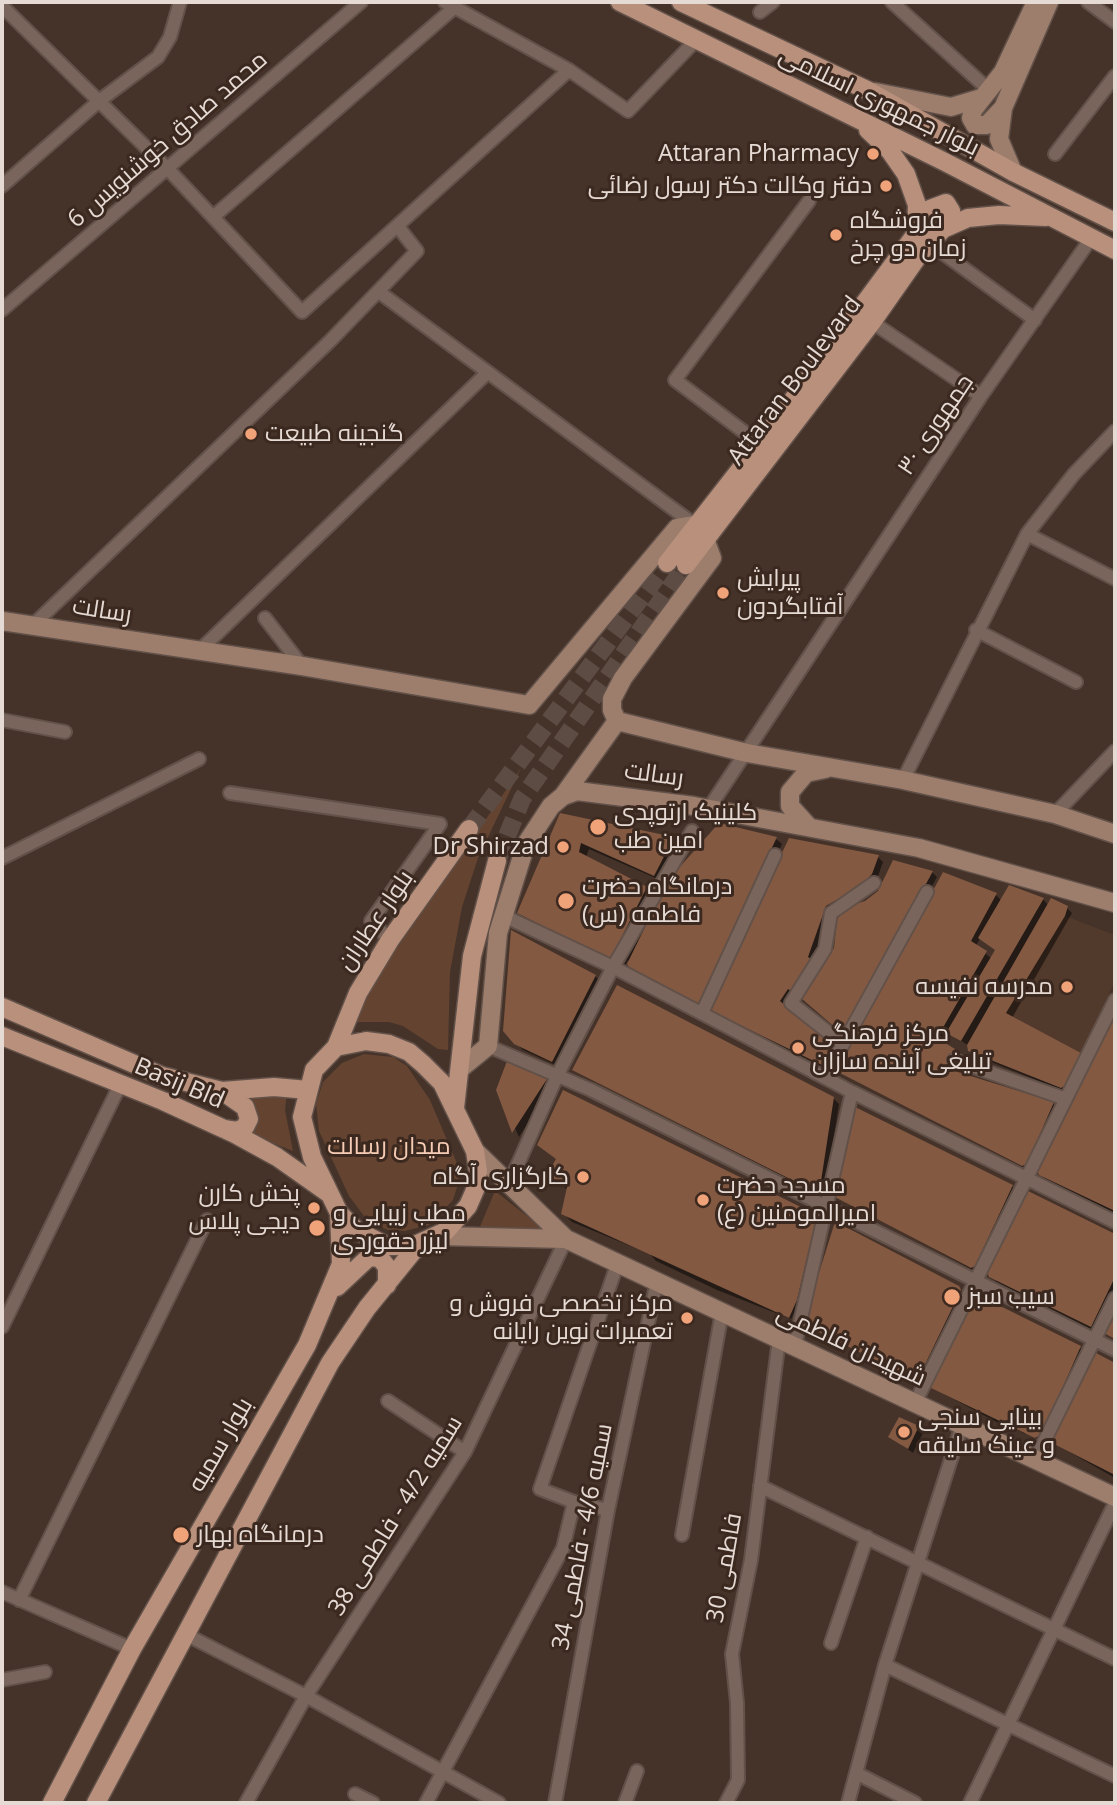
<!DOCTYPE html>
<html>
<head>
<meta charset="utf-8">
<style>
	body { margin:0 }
	#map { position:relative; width:1117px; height:1805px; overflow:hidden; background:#45332a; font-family:"Open Sans",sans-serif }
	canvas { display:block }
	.frame { position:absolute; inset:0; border:4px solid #e6dad4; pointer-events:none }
</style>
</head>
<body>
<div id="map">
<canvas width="1117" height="1805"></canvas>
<div class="frame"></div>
</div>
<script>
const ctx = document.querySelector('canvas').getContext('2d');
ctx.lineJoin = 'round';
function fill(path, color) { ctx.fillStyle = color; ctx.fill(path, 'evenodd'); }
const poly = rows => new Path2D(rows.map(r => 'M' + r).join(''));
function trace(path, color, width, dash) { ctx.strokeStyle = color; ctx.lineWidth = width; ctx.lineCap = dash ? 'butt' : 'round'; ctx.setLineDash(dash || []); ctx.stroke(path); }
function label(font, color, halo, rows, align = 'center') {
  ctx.font = font + ' "Open Sans",Cairo,sans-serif'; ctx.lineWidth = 6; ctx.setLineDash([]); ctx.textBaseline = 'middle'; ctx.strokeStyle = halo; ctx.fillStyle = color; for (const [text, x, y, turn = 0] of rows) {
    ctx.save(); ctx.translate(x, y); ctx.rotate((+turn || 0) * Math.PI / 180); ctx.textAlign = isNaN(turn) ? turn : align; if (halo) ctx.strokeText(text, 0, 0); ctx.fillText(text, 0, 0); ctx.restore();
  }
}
fill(poly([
	[1065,916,1115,935,1115,981,1081,1053,1006,1013]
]), '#51392c');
fill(poly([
	[521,768,478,858,462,907,450,972,448,1050,438,1049,403,1026,389,1022,356,1022,356,1013,362,999],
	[364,1054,393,1057,407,1066,430,1100,456,1161,459,1181,453,1200,429,1225,405,1231,388,1230,367,1220,349,1196,319,1131,316,1104,323,1082,342,1063],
	[287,1093,285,1110,293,1151,249,1134,257,1115,248,1098,256,1094],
	[495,1191,546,1231,479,1229]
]), '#644330');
fill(poly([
	[561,815,673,839,679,844,660,880,589,849,586,857,651,894,637,921,646,929,720,825,776,839,782,844,704,1008,636,972,628,960,622,971,531,924,519,913],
	[878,857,883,862,877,879,832,912,812,963,785,1007,836,1053,828,1069,718,1016,712,1010],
	[932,872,937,877,850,1038,836,949],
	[996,895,1002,901,1043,899,1049,906,1067,908,1072,913,1012,1018,1085,1060,1067,1092,976,1056,969,1046,949,1033,942,1044,960,1056,951,1071,1053,1104,1058,1109,1029,1170,838,1071],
	[980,938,997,951,992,959,976,946],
	[595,976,601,982,558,1066,523,1050,516,1043],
	[1115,1022,1115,1213,1046,1180,1039,1171],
	[574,1070,833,1098,839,1104,826,1187,822,1196],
	[546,1081,551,1086,519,1137,498,1090],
	[539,1145,816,1216,822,1222,799,1303,791,1319,717,1290,656,1261,650,1254,572,1222,563,1213,569,1190,548,1178,558,1159],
	[1012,1186,1017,1192,977,1272,833,1195],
	[1029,1193,1115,1236,1115,1293,1097,1332,997,1282,991,1276],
	[958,1287,964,1293,923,1385,805,1324],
	[1080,1348,1085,1353,1042,1442,1025,1430,1025,1434,1007,1424,1006,1427,931,1387],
	[1097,1356,1115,1365,1115,1478,1052,1442],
	[918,1427,923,1433,913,1453,891,1437]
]), '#0007');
fill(poly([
	[560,813,674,837,654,876,581,843,579,852,647,887,610,960,517,913],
	[719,823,777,837,698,1004,629,967,627,964,668,880],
	[789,838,879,855,872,874,859,887,826,906,808,957,811,959,793,992,788,989,780,1001,832,1046,822,1065,711,1011,709,1006],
	[893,860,933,871,844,1035,801,998,834,948,837,919,847,907,865,901,878,891],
	[943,872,997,893,971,941,987,951,937,1038,955,1049,945,1068,1054,1102,1027,1164,1022,1166,836,1071],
	[1009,885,1044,898,961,1041,946,1033,995,950,978,938],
	[1051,898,1068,906,1065,916,1006,1013,1081,1053,1066,1085,1061,1088,968,1051,967,1045],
	[511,930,596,975,552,1062,514,1044,503,1031],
	[617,985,834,1097,821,1181,816,1192,572,1070],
	[1115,1015,1115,1211,1039,1175,1037,1170],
	[507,1061,547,1079,512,1133,496,1090],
	[563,1090,817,1215,797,1300,789,1318,561,1214,567,1187,545,1178,556,1159,537,1145],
	[851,1105,1013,1185,975,1266,971,1268,831,1195],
	[1028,1191,1115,1234,1115,1277,1091,1327,989,1277,987,1271],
	[838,1223,959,1286,961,1290,917,1381,803,1324,834,1225],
	[976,1294,1081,1346,1042,1434,1035,1438,929,1387],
	[1115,1311,1115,1339,1104,1333],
	[1096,1353,1115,1363,1115,1475,1050,1442],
	[899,1417,919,1426,908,1449,888,1437]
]), '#845942');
trace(poly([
	[469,829,667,563],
	[497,861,522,799,686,565]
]), '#5d4c44', 18, [18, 9]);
const street = poly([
	[445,2,569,70,628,111,697,39],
	[892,2,990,91],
	[1088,2,1115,22],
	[2,6,167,168,302,312,569,70],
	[760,12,773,2],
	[1055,154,1115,76],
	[2,186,99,101,158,57,170,37,180,2],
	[213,217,455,7],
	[929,243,1035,320],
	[379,292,695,525],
	[2,310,361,2],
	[872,322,981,396],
	[760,444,675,380,809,201],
	[1027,534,1115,579],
	[265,618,302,666],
	[33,625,330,341,417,251,399,228],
	[976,630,1076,682],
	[198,652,487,373],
	[2,720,65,732],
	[903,780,1027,534,1074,474,1115,431],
	[230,793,440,824,371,921,390,940],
	[709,808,981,396,1092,237],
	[1055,814,1115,751],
	[2,858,199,759],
	[504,916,613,967,852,1092,1115,1222],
	[702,1013,775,855],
	[843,1044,791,1003,825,949,831,913,874,883],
	[488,1046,591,1090,1115,1350],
	[954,1060,1066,1099],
	[825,1077,927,892],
	[509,1184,558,1074,613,967,692,831],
	[2,1327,120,1085],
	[795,1345,852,1092],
	[388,1401,465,1452],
	[915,1403,1115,1000],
	[1035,1460,1115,1298],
	[760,1486,1115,1659],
	[608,1510,574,1502,540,1489,618,1262],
	[682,1535,722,1312],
	[2,1592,132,1649],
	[19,1600,207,1220],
	[185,1634,306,1696,499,1803],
	[831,1643,867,1537],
	[885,1665,1115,1776],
	[2,1680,45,1672],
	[856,1773,915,1803],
	[355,1794,373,1803],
	[246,1803,306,1696,465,1452,566,1239],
	[426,1803,563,1548,574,1502],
	[555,1803,608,1510,657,1281],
	[625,1803,637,1771],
	[726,1803,738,1780,737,1703,732,1654,751,1560,779,1339],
	[848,1803,885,1665,962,1425],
	[970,1803,1115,1503]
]);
const secondary = poly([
	[1036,2,1003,72,973,110,971,118,975,125,987,125,1003,108,1049,2],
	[875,92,951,107,981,98],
	[1003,108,999,139,1013,172],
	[705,539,712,558,623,678,612,699,612,710,617,721,747,753,903,780,1055,814,1115,834],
	[2,621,302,666,529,705,677,528,695,525],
	[563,796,617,721],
	[809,827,790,806,790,792,806,773,825,769],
	[461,1068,488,1046,498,933,526,844,551,806,563,796,577,791,694,806,919,848,1115,903],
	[475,1151,566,1239,1115,1497],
	[439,1236,566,1239]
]);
const primary = poly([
	[620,2,945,162,1115,250],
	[681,2,869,91,1013,172,1115,222],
	[868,130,890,151,906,174,917,205,916,228],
	[943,229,968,218,999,215,1046,217],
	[667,563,760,444,915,235,930,209,946,203,951,211,943,229,921,252,872,322,686,565],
	[2,1007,162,1076,222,1091,274,1087,308,1090],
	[2,1036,163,1101,235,1134,277,1157,328,1193],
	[366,1041,389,1044,409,1052,423,1064,442,1083,475,1151,478,1171,475,1190,468,1206,446,1231,413,1246,387,1246,356,1230,339,1213,312,1157,302,1117,314,1070,336,1047,366,1041],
	[336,1047,358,993,390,940,469,829],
	[222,1091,245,1107,249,1119,245,1127,237,1131,224,1129],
	[455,1108,472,956,497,861],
	[337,1287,369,1257,380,1258,387,1267,387,1285],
	[52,1803,132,1649,307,1345,341,1264,339,1213],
	[96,1803,330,1363,367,1308,419,1244]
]);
trace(street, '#625149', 16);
trace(secondary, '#625149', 21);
trace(primary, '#625149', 21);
trace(street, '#79655b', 12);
trace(secondary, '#9d7e6d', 18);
trace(primary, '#b8907c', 18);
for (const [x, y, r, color] of [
	[873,154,7,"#f0a279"],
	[886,186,7,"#f0a279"],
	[836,235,7,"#f0a279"],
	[251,434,7,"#f0a279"],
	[723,593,7,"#f0a279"],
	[598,827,9,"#f0a279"],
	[563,847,7,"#f0a279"],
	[566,901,9,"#f0a279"],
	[1067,987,7,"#f0a279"],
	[798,1048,7,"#f0a279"],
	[583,1177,7,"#f0a279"],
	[703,1200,7,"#f0a279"],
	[314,1208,7,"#f0a279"],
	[317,1228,9,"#f0a279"],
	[952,1297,9,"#f0a279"],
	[687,1318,7,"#f0a279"],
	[904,1432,7,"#f0a279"],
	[181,1535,9,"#f0a279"]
]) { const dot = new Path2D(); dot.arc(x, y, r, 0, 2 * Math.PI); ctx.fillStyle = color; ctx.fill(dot); trace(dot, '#3b2920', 2.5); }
label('24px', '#e6dad4', '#3b2920', [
	["بلوار جمهوری اسلامی",879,102,26],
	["محمد صادق خوشنویس 6",168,140,-41],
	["Attaran Boulevard",795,381,-53],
	["جمهوری ۳۰",936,425,-56],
	["رسالت",102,611,9],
	["رسالت",654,775,8],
	["بلوار عطاران",376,921,-56],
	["Basij Bld",179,1084,23],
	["شهیدان فاطمی",851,1346,25],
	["بلوار سمیه",221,1445,-60],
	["سمیه 4/2 - فاطمی 38",396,1516,-58],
	["سمیه 4/6 - فاطمی 34",583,1537,-79],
	["فاطمی 30",725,1568,-80]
]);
label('24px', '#e6dad4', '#3b2920', [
	["Attaran Pharmacy",859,154,"right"],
	["دفتر وکالت دکتر رسول رضائی",872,186,"right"],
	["فروشگاه",850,221],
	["زمان دو چرخ",850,249],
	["گنجینه طبیعت",265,434],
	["پیرایش",737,579],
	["آفتابگردون",737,607],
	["کلینیک ارتوپدی",614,813],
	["امین طب",614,841],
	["Dr Shirzad",549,847,"right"],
	["درمانگاه حضرت",582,887],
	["فاطمه (س)",582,915],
	["مدرسه نفیسه",1053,987,"right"],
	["مرکز فرهنگی",812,1034],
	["تبلیغی آینده سازان",812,1062],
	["کارگزاری آگاه",569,1177,"right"],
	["مسجد حضرت",717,1186],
	["امیرالمومنین (ع)",717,1214],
	["پخش کارن",300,1194,"right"],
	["دیجی پلاس",300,1222,"right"],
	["مطب زیبایی و",333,1214],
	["لیزر حقوردی",333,1242],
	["سیب سبز",968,1297],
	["مرکز تخصصی فروش و",673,1304,"right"],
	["تعمیرات نوین رایانه",673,1332,"right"],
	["بینایی سنجی",918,1418],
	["و عینک سلیقه",918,1446],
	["درمانگاه بهار",197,1535]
], 'left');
label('24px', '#f7ccb5', '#3b2920', [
	["میدان رسالت",389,1147]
]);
</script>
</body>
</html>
